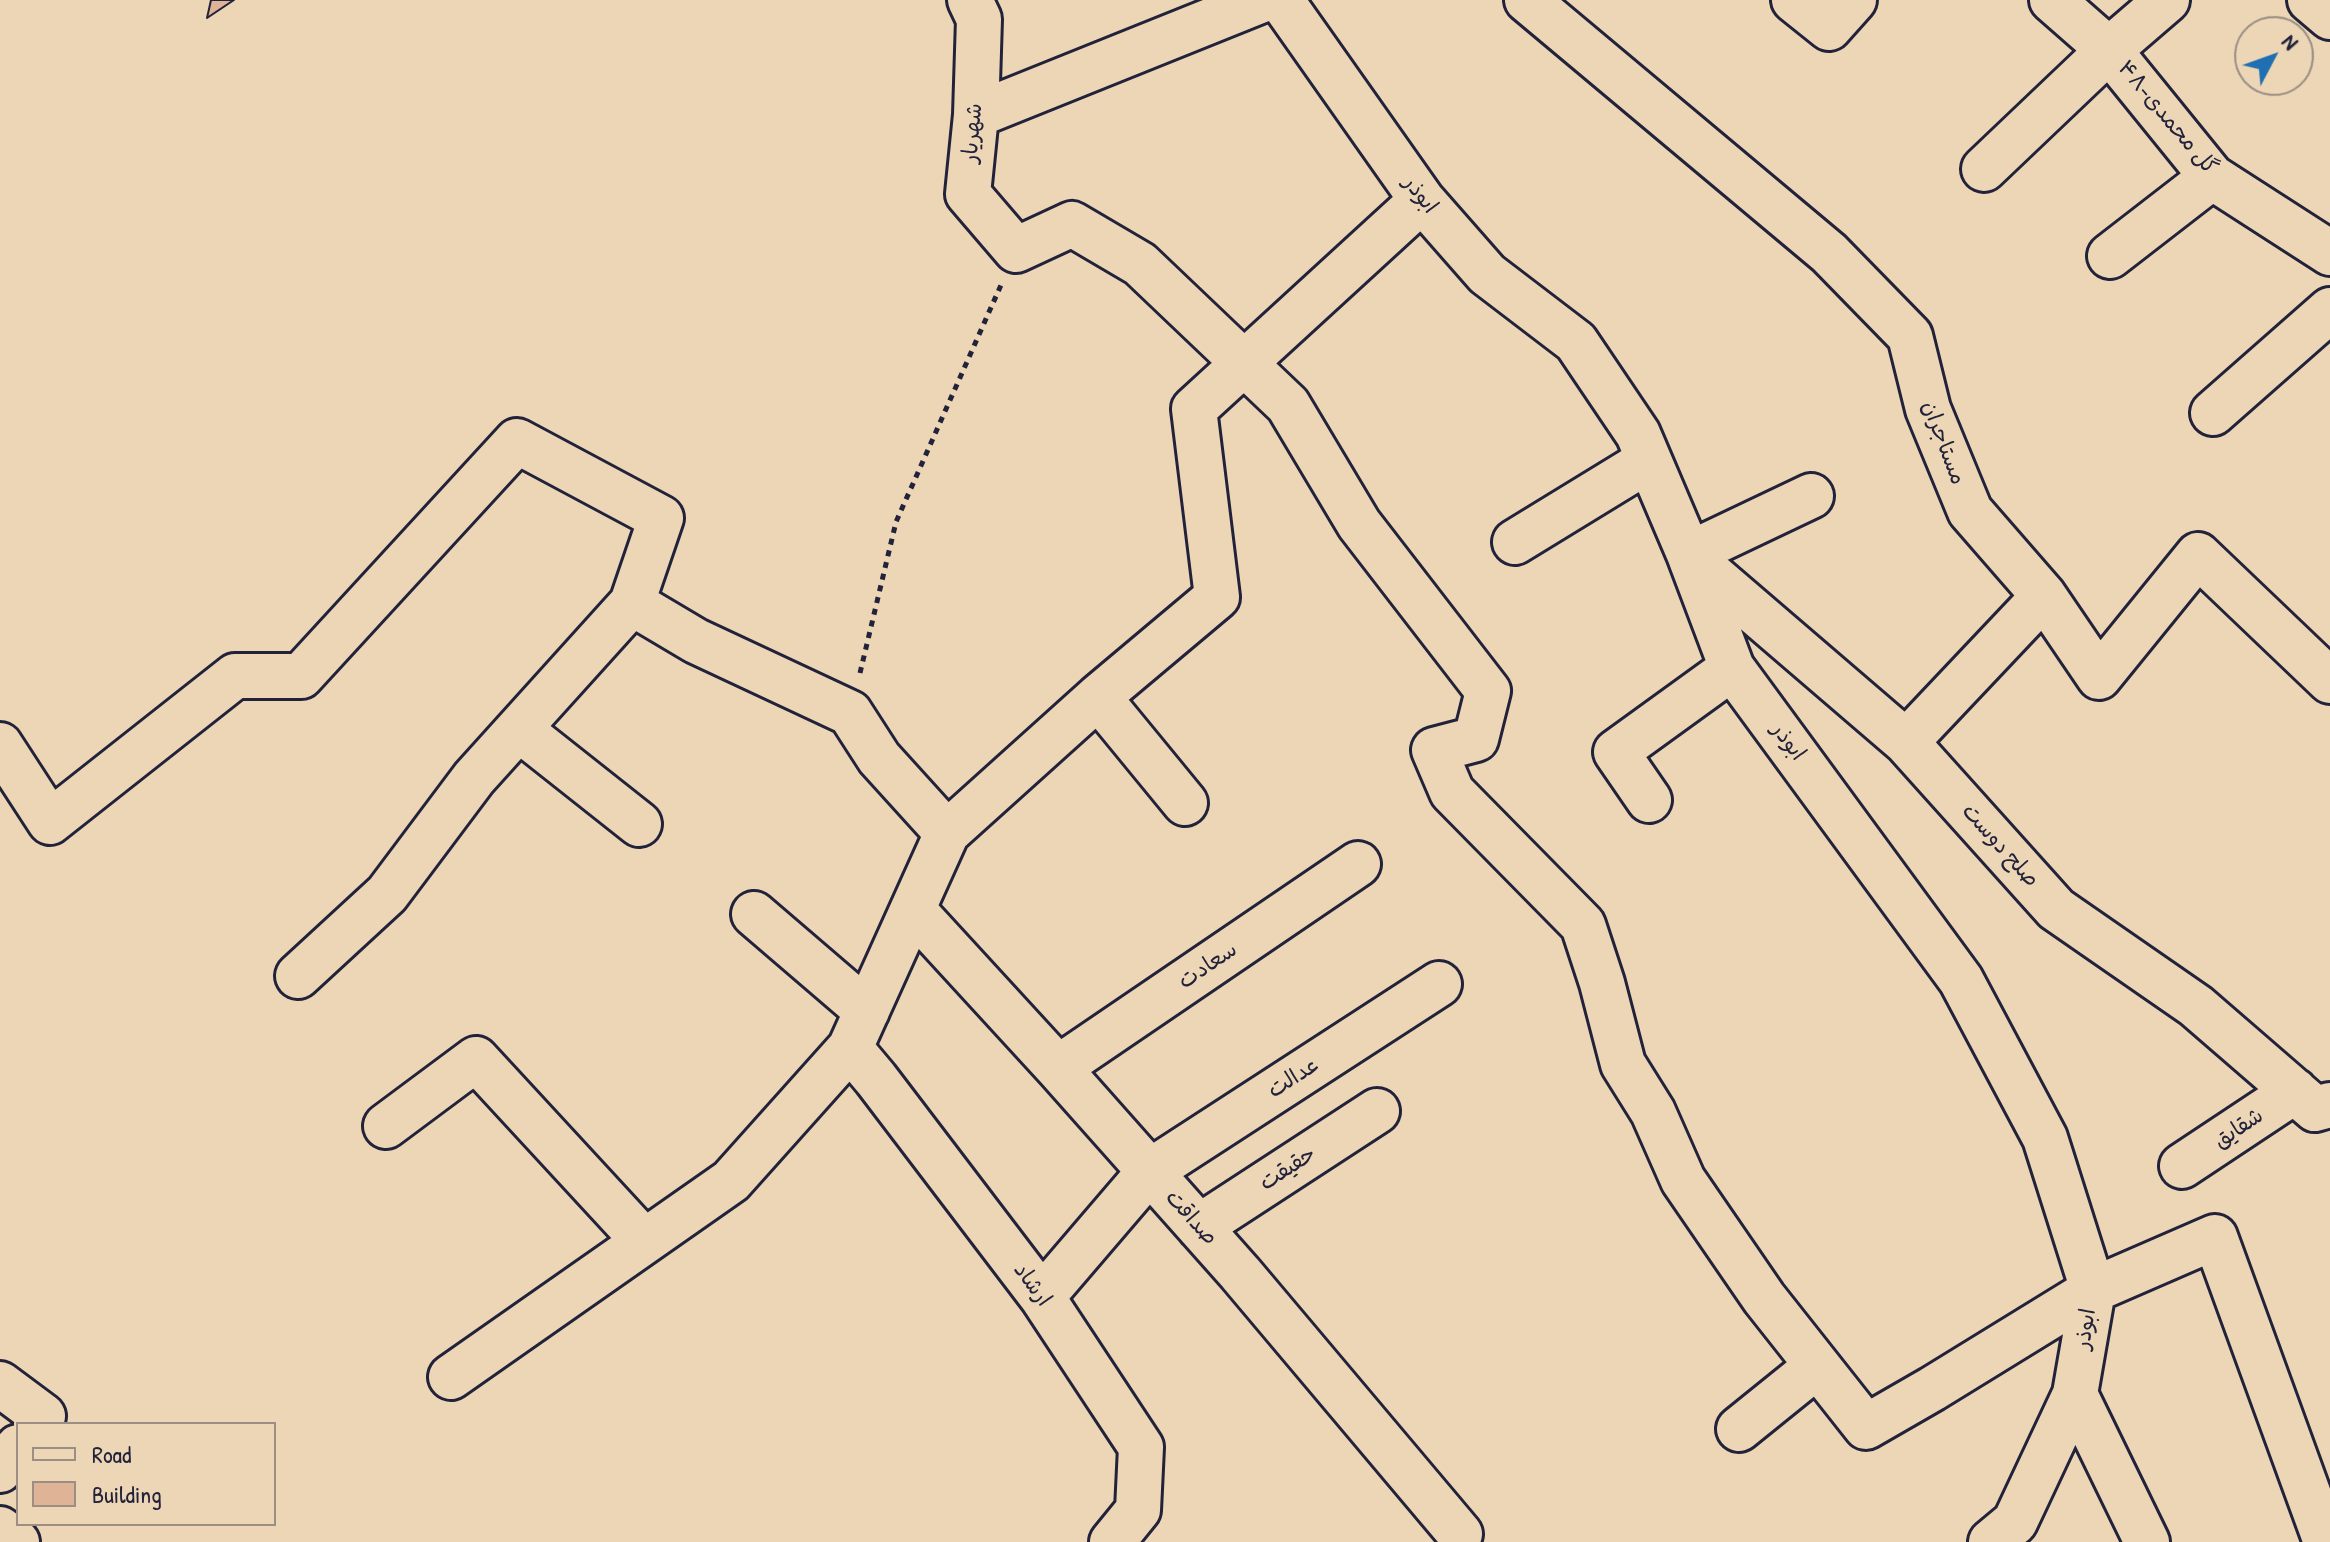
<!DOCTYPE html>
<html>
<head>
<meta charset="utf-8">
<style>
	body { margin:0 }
	#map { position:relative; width:2330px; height:1542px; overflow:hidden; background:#ecd6b5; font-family:"Patrick Hand",sans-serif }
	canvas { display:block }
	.legend { position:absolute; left:16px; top:1422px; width:260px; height:104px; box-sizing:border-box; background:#ecd6b5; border:2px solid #9b8e84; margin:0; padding:10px 14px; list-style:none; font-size:24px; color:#22223b }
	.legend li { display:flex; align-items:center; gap:16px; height:40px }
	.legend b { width:40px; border:2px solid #9b8e84 }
	.north { position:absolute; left:2234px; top:16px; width:80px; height:80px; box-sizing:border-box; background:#ecd6b5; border:2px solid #9b8e84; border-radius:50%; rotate:49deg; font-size:22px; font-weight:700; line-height:32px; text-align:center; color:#22223b }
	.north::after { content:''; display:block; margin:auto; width:28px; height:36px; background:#1f6fb2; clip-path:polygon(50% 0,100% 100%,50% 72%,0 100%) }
</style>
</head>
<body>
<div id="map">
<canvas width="2330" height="1542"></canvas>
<ul class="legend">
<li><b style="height:10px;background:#ecd6b5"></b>Road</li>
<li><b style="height:22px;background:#dfb396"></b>Building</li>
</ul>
<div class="north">N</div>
</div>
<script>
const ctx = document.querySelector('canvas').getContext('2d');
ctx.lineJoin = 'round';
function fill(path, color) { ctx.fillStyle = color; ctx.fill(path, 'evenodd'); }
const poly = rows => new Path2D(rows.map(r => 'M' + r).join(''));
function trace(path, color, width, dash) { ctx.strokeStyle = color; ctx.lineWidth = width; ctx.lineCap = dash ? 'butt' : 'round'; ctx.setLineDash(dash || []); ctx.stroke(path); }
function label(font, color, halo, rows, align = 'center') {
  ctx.font = font + ' "Patrick Hand","Playpen Sans Arabic",sans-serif'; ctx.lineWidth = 6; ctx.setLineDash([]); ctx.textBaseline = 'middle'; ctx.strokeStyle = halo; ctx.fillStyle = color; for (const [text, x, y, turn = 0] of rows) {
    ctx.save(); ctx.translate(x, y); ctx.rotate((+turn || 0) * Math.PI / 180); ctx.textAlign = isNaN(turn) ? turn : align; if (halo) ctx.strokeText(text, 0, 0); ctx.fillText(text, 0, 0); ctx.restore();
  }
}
const building = poly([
	[211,0,234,0,207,18,211,0]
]);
fill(building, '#dfb396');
trace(building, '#22223b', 2);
const minor = poly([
	[970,0,979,19,976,115,968,194,1016,250,1072,224,1140,264,1288,405,1359,524,1488,691,1476,739,1434,750,1452,792,1583,925,1602,983,1623,1064,1653,1112,1683,1180,1764,1298,1866,1427,1932,1389,2093,1290,2215,1237,2326,1542],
	[1281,0,1422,200,1487,274,1576,342,1638,434,1689,554,1732,668,1961,980,2045,1138,2093,1290,2075,1394,2015,1522,1991,1542],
	[1527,0,1829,253,1910,336,1928,409,1970,511,2044,596,2099,677,2198,555,2330,681],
	[1794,0,1829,28,1854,0],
	[2052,0,2109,50,2212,177,2330,253],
	[2310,0,2330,17],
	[976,115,1262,0],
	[1984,169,2109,50,2167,0],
	[2110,256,2212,177],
	[2213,413,2330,310],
	[1515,542,1649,460],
	[1689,554,1811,496],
	[1693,559,1906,742,2056,909,2196,1006,2315,1109,2330,1105],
	[1098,697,1185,803],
	[519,729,639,824],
	[1906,742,2044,596],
	[0,745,50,822,235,676,301,676,517,441,661,518,632,603,696,641,850,713,879,758,947,833],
	[1649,800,1616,752,1732,668],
	[913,910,1058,1068,1240,1273,1460,1534],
	[754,914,867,1011],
	[298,976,387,894,474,778,632,603],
	[850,1048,876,1079,1042,1297,1141,1447,1138,1510,1112,1542],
	[1058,1068,1358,864],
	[386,1126,476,1059,644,1241],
	[2182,1166,2295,1091],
	[1199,1227,1377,1111],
	[1042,1297,1149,1172,1439,984],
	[451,1377,731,1181,850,1048,947,833,1098,697,1217,597,1194,409,1422,200],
	[0,1384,43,1416,36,1424],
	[2075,1394,2147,1542],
	[1739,1429,1817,1366],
	[0,1470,18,1447]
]);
const major = poly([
	[0,1529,17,1542]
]);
trace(minor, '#22223b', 50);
trace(major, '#22223b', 50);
trace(poly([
	[860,673,896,522,1001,285]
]), '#22223b', 5, [6, 6]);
trace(minor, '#ecd6b5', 44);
trace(major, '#ecd6b5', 44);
label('22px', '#22223b', '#ecd6b5', [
	["۴۸-گل محمدی",2167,118,50],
	["شهریار",973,133,-85],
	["ابوذر",1420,195,52],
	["مستاجران",1943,443,69],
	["ابوذر",1788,742,53],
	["صلح دوست",2000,846,48],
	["سعادت",1208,966,-34],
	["عدالت",1294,1078,-33],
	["شقایق",2239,1129,-34],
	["حقیقت",1288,1169,-33],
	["صداقت",1191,1218,48],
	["ارشاد",1032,1285,54],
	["ابوذر",2086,1329,-81]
]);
</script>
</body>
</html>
